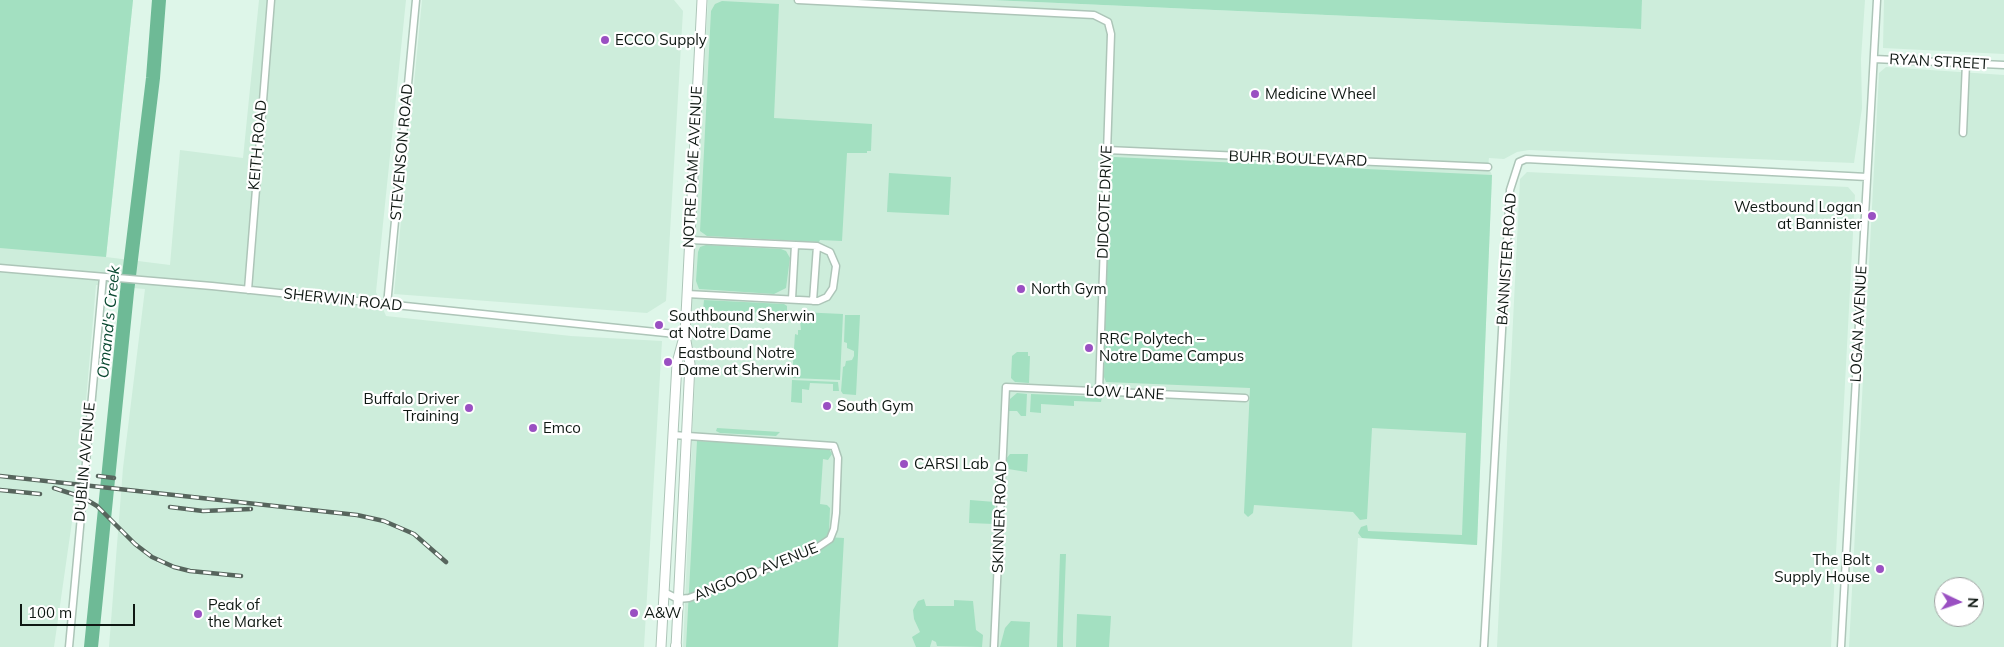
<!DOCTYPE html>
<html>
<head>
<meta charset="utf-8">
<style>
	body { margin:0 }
	#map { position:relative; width:2004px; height:647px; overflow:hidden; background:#def6e9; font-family:Mulish,sans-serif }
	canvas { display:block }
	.north { position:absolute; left:1934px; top:577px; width:50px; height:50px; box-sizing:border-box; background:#fff; border:1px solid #9fa3a1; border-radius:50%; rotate:93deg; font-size:14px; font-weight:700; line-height:20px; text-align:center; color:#0f1813 }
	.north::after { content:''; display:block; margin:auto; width:18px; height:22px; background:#9a50c2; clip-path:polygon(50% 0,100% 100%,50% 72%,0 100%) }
	.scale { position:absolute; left:20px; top:604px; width:115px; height:22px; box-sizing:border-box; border:2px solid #0f1813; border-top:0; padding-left:6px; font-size:15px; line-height:18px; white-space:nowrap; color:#0f1813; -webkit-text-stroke:4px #fff; paint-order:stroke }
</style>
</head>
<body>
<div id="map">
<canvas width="2004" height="647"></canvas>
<div class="north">N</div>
<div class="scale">100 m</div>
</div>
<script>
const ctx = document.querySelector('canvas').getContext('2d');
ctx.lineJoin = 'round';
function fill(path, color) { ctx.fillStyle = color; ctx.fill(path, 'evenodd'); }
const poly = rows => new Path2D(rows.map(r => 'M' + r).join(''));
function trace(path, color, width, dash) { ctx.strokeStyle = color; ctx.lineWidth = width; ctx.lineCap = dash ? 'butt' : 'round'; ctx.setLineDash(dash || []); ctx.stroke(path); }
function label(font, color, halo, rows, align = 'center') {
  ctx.font = font + ' Mulish,sans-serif'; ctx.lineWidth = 4.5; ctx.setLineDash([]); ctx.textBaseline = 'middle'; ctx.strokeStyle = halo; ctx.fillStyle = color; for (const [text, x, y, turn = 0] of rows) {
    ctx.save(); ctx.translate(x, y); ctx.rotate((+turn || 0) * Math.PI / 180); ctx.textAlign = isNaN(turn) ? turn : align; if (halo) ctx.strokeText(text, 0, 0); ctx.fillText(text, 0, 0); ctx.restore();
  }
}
fill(poly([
	[0,0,133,0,106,257,170,265,180,150,243,158,259,0,406,0,376,292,386,316,571,336,662,341,644,647,109,647,123,468,145,289,96,285,81,459,54,647,0,647],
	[422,0,674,0,683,11,666,301,647,313,394,294],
	[708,0,991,0,1640,29,1642,0,1865,0,1861,59,1862,108,1854,163,1529,150,1517,152,1504,159,1489,158,1488,167,1492,175,1477,545,1358,538,1352,647,683,647,695,374,690,322],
	[1884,0,2004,0,2004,54,1883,48],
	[1886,67,2004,75,2004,647,1849,647,1879,73],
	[1944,587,1974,587,1974,617,1944,617],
	[1527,172,1848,187,1855,195,1831,647,1497,647,1520,179]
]), '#cdeddb');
fill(poly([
	[0,0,133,0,106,257,0,248],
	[991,0,1642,0,1641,29],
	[722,1,779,4,774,118,872,124,871,151,867,151,867,153,847,153,842,241,820,240,819,242,707,236,700,231,711,11,715,4],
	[1114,157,1492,175,1477,545,1362,538,1358,533,1361,527,1367,525,1368,531,1462,535,1466,433,1372,428,1367,519,1360,520,1353,512,1254,505,1253,513,1248,517,1244,513,1250,388,1106,382,1104,377,1108,172],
	[889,173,951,177,949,215,887,212],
	[706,245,781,249,786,251,790,258,786,288,774,294,699,289,696,281,698,252,700,247],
	[704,300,784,304,787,306,787,314,703,310],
	[799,312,843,314,840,380,792,378,795,334,798,335,798,330,801,330],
	[845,315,860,315,856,395,843,394,841,391,843,367,845,366,846,361,852,360,854,356,854,351,847,348,847,343,844,342],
	[1017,352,1028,352,1028,356,1030,356,1029,383,1015,382,1011,378,1012,356],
	[792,380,838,382,839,391,833,391,833,384,810,383,809,390,802,389,802,403,791,402],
	[1017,393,1027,394,1026,416,1021,416,1017,411,1009,411,1010,399],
	[1031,394,1102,397,1101,402,1074,401,1074,406,1041,404,1041,413,1030,412],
	[717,428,780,432,776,436,720,433,716,431],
	[697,441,828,447,832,454,828,460,823,459,820,504,827,505,830,508,829,532,826,537,844,538,838,647,686,647],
	[1010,454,1028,454,1027,472,1008,469,1006,459],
	[970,500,995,502,994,524,969,523],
	[1060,554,1066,554,1063,636,1063,647,1057,647],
	[924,599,926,606,954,606,954,600,973,601,976,630,983,635,982,647,937,646,936,642,932,640,930,647,916,647,912,637,920,632,914,619,913,610,918,601],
	[1077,614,1111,616,1109,647,1076,647],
	[1011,621,1030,622,1029,647,1000,647,1005,628]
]), '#a3e0c1');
trace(poly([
	[91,647,127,292,153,78,159,0]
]), '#6eba96', 14);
const street = poly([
	[798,0,1094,15,1108,22,1111,34,1099,391],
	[1874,59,2004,65],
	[1963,133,1966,63],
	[1107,150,1488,167],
	[0,268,212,286,685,335],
	[248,290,271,0],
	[687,294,818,301,827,297,833,288,836,266,830,252,817,246,690,240],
	[792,299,795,245],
	[813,301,817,246],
	[387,305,416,0],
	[664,592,678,599,689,598,809,553,830,539,834,529,836,513,838,458,834,446,673,435],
	[69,647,103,277],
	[994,647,1006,387,1245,398],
	[1484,647,1510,190,1519,162,1526,159,1867,177],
	[1841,647,1877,0]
]);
const secondary = poly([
	[661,647,677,363,684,337],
	[676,647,690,364,685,335,702,0]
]);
const primary = poly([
	[676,646,676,647]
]);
trace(street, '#adc5b8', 9);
trace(secondary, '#adc5b8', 11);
trace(primary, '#adc5b8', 12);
trace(street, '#fff', 6);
trace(secondary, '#fff', 9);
trace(primary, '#fff', 10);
const rail = poly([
	[0,476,357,515,384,521,414,534,446,562],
	[98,476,114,478],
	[54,488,82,497,97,506,135,544,152,557,174,567,190,571,241,576],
	[0,490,40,494],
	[170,507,203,511,251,509]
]);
trace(rail, '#57655d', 4.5);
trace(rail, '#fff', 2.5, [8]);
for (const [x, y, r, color] of [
	[605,40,5,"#9a50c2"],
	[1255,94,5,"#9a50c2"],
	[1872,216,5,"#9a50c2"],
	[1021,289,5,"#9a50c2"],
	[659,325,5,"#9a50c2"],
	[1089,348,5,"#9a50c2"],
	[668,362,5,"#9a50c2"],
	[827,406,5,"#9a50c2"],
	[469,408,5,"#9a50c2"],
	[533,428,5,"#9a50c2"],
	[904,464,5,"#9a50c2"],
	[1880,569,5,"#9a50c2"],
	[634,613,5,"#9a50c2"],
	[198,614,5,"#9a50c2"]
]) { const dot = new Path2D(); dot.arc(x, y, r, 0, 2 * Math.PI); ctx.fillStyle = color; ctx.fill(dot); trace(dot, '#fff', 2); }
label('15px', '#0f1813', '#fff', [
	["ECCO Supply",615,40],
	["Medicine Wheel",1265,94],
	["Westbound Logan",1862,207,"right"],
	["at Bannister",1862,224,"right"],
	["North Gym",1031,289],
	["Southbound Sherwin",669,316],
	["at Notre Dame",669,333],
	["RRC Polytech –",1099,339],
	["Notre Dame Campus",1099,356],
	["Eastbound Notre",678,353],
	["Dame at Sherwin",678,370],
	["Buffalo Driver",459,399,"right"],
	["Training",459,416,"right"],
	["South Gym",837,406],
	["Emco",543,428],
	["CARSI Lab",914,464],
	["The Bolt",1870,560,"right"],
	["Supply House",1870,577,"right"],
	["Peak of",208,605],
	["the Market",208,622],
	["A&W",644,613]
], 'left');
label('15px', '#0f1813', '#fff', [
	["RYAN STREET",1939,62,3],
	["KEITH ROAD",258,145,-85],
	["STEVENSON ROAD",402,152,-85],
	["BUHR BOULEVARD",1298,159,2],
	["NOTRE DAME AVENUE",693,167,-87],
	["DIDCOTE DRIVE",1105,202,-88],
	["BANNISTER ROAD",1507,259,-86],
	["SHERWIN ROAD",343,300,6],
	["LOGAN AVENUE",1859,324,-87],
	["LOW LANE",1125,393,3],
	["DUBLIN AVENUE",85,462,-85],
	["SKINNER ROAD",1000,517,-88],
	["ANGOOD AVENUE",756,572,-22]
]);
label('italic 16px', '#0a4931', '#fff', [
	["Omand's Creek",109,322,-84]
]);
</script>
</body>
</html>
